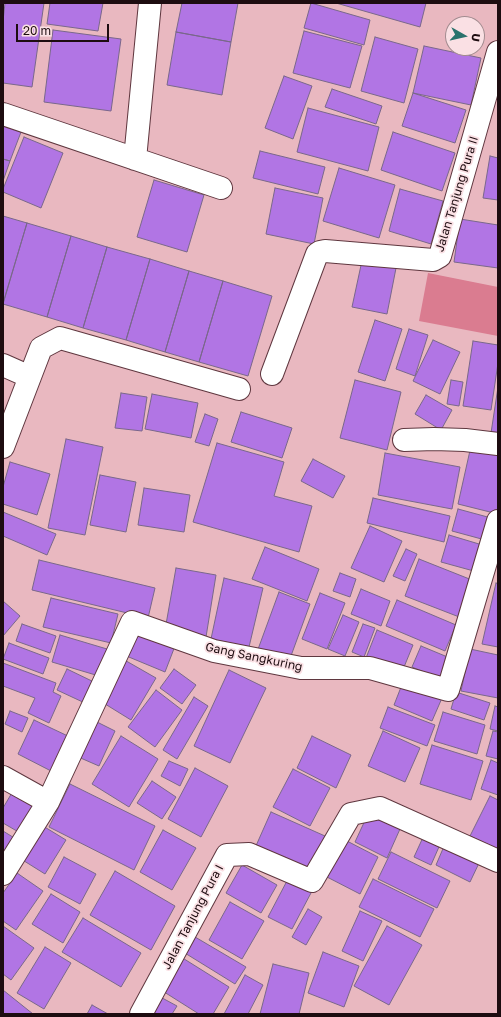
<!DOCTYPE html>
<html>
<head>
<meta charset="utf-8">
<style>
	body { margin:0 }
	#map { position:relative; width:501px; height:1017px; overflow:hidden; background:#e9b8c0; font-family:"Golos Text",sans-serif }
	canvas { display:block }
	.frame { position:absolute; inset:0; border:4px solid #1d0c10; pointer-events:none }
	.north { position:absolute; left:445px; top:16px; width:40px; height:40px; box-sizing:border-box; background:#fae0e4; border:1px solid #a28b8f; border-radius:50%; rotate:98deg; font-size:11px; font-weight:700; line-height:16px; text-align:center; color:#1d0c10 }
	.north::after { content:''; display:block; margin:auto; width:14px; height:18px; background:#2a726c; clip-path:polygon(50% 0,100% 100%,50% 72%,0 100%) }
	.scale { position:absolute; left:16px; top:24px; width:93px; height:18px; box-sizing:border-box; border:2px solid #1d0c10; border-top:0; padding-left:5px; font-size:12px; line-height:14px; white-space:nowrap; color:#1d0c10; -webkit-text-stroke:3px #fae0e4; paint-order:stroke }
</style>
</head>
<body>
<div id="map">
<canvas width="501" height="1017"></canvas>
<div class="frame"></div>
<div class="north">U</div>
<div class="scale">20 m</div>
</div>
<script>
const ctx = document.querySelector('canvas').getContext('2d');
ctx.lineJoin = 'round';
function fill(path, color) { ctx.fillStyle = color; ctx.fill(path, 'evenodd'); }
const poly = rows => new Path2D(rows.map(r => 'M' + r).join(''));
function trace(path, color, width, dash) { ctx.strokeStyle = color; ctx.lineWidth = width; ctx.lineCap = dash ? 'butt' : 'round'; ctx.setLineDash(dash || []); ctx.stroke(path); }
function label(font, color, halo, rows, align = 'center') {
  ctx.font = font + ' "Golos Text",sans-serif'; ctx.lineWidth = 3.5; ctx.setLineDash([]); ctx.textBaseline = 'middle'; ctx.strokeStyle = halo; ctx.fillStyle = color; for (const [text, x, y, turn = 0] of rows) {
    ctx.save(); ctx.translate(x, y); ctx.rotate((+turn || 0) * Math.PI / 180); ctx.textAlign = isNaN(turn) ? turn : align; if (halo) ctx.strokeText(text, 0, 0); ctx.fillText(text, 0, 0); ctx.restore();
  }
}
fill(poly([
	[428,273,498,287,498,336,419,321]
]), '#da7c90');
const building = poly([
	[5,3,44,3,32,87,3,83,3,21,5,3],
	[50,3,103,3,98,31,47,24,50,3],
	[182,3,238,3,231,42,176,32,182,3],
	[311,3,370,20,364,45,304,28,311,3],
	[336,3,426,3,420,27,336,3],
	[53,30,121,39,111,111,44,102,53,30],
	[304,31,362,46,350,88,293,73,304,31],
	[176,32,231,42,222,95,167,85,176,32],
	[375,37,418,49,404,103,361,91,375,37],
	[424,46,481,58,471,105,413,93,424,46],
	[284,76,312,86,293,139,265,128,284,76],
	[332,89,382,106,376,124,325,107,332,89],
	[413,93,466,110,455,143,402,126,413,93],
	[308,108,379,127,368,171,297,152,308,108],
	[3,125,21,132,10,161,3,159,3,125],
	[393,132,455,153,442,191,381,170,393,132],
	[24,137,63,153,41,208,3,192,3,189,24,137],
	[260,151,325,167,318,194,253,178,260,151],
	[490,156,498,158,498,200,483,198,490,156],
	[3,159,10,161,3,181,3,159],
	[339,168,395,185,379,238,323,221,339,168],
	[154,180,204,195,187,252,137,237,154,180],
	[275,188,323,198,314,244,266,234,275,188],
	[400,189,443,201,431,244,389,231,400,189],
	[3,216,27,223,3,303,3,216],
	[460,219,498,225,498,268,454,262,460,219],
	[27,223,71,236,47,317,3,304,27,223],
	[71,236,107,247,83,328,47,317,71,236],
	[107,247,150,259,126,340,83,328,107,247],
	[363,256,397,263,387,314,352,307,363,256],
	[150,259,189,271,165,352,126,340,150,259],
	[189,271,223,281,199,362,165,352,189,271],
	[223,281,272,296,248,376,199,362,223,281],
	[375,320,402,329,385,381,358,372,375,320],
	[409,329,428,335,415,376,396,369,409,329],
	[433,340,460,352,440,394,413,381,433,340],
	[473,341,498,345,498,363,491,410,463,406,473,341],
	[355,380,401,392,387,450,340,438,355,380],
	[451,380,463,382,459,406,447,404,451,380],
	[498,387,498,434,491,433,498,387],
	[121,393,147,397,142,431,115,428,121,393],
	[152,394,198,403,191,438,145,429,152,394],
	[426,395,452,410,441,430,415,414,426,395],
	[241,412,292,428,282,458,231,442,241,412],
	[205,414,218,419,209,446,195,442,205,414],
	[66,439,103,447,85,535,48,528,66,439],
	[217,443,284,462,274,496,312,506,299,552,193,522,217,443],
	[471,446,498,452,498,514,458,504,471,446],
	[385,453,460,467,452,509,378,495,385,453],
	[313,459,345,476,333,498,301,481,313,459],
	[10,462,50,474,37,515,3,504,3,487,10,462],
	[100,475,136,482,126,532,90,525,100,475],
	[144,488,190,495,184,532,138,525,144,488],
	[373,498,450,516,444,542,367,523,373,498],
	[458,509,495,519,489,541,452,531,458,509],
	[3,512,56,534,47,555,3,536,3,512],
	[370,526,402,541,384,582,351,568,370,526],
	[449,535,489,547,481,573,441,562,449,535],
	[265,547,319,569,307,601,252,579,265,547],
	[406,549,417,554,405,581,393,576,406,549],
	[419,559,477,582,467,620,405,596,419,559],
	[39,560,155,588,148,618,32,590,39,560],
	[176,568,216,575,206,637,165,630,176,568],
	[340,573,356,579,350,597,333,591,340,573],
	[224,578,263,588,249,647,211,639,224,578],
	[496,583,498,584,498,647,482,644,496,583],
	[361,589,390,601,381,626,351,614,361,589],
	[279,592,310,604,288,664,257,652,279,592],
	[320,593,345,603,327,649,302,639,320,593],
	[51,598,118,614,111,643,43,627,51,598],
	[397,600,456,625,445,651,386,626,397,600],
	[3,601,20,616,3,636,3,601],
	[343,615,359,622,345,656,328,649,343,615],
	[22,624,56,636,50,653,16,641,22,624],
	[363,624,375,628,364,657,352,652,363,624],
	[135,629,175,646,165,672,124,655,135,629],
	[377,630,413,645,402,672,366,658,377,630],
	[60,635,107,649,99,676,52,662,60,635],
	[9,643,49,658,43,674,3,659,9,643],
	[421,646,450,658,441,679,412,667,421,646],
	[470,649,498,655,498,698,461,691,470,649],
	[121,658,156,678,131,720,97,699,121,658],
	[3,663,56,683,53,692,61,696,49,723,28,713,35,698,3,686,3,663],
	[67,669,96,683,87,704,57,690,67,669],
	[174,669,196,685,182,704,160,688,174,669],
	[229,670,266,688,230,763,194,746,229,670],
	[403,682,442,698,432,721,394,705,403,682],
	[156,690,182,710,155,747,128,727,156,690],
	[456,692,490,703,484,720,451,709,456,692],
	[194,697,208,706,177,759,163,750,194,697],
	[495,706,498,707,498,731,490,729,495,706],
	[388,707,435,725,427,746,380,728,388,707],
	[10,711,28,718,22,732,5,724,10,711],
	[443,712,485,725,477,754,434,741,443,712],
	[34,720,70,737,53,772,18,754,34,720],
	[93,720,115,731,99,766,76,756,93,720],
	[383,731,420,748,405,782,368,766,383,731],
	[493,731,498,732,498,759,486,756,493,731],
	[121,736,158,759,129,807,92,784,121,736],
	[312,736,351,755,336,788,297,768,312,736],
	[432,745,483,761,471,800,420,784,432,745],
	[491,760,498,763,498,795,481,789,491,760],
	[169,761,188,769,180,786,161,776,169,761],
	[195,768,228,786,201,837,168,819,195,768],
	[293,769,330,788,310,826,273,807,293,769],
	[152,781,176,797,162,819,137,803,152,781],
	[70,784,155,826,134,870,49,827,70,784],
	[13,791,38,806,22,834,3,823,3,808,13,791],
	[490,796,498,800,498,849,470,836,490,796],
	[271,812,325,836,309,872,255,848,271,812],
	[368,814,400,829,387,858,355,842,368,814],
	[43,826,66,840,45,874,21,859,43,826],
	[163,830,196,848,172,890,140,872,163,830],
	[3,831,16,839,3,860,3,831],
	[425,833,442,840,431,865,414,857,425,833],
	[345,840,378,857,360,894,327,877,345,840],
	[445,844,480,861,470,882,436,865,445,844],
	[391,852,450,881,437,908,378,879,391,852],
	[64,857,96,874,80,904,48,887,64,857],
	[242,865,277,885,261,913,226,893,242,865],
	[115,871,175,906,151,950,90,915,115,871],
	[17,873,43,891,16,930,3,921,3,893,17,873],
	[288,879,312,891,292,929,268,917,288,879],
	[373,879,434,909,420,937,359,907,373,879],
	[51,894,80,912,63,943,32,924,51,894],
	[230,902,264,921,242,959,209,940,230,902],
	[308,909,322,917,306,945,292,937,308,909],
	[360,911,382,921,363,961,342,951,360,911],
	[83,918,141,953,121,987,62,952,83,918],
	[3,926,34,948,11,980,3,974,3,926],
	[387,926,422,945,389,1005,354,986,387,926],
	[190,934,246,967,235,984,180,950,190,934],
	[45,947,71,963,44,1009,17,993,45,947],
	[323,952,359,966,344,1007,308,993,323,952],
	[181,957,229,987,213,1014,199,1014,161,990,181,957],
	[273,964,309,973,299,1014,260,1014,273,964],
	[245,975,263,985,248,1014,224,1014,245,975],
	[3,990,33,1014,3,1014,3,990],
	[153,993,177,1006,172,1014,142,1014,153,993],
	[92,1005,108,1014,87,1014,92,1005]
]);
fill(building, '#b175e4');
trace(building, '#79678a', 1);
const minor = poly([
	[3,114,221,188],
	[135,159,150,3],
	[3,365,30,377],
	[272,374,317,254,320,252,325,251,433,260,440,256,498,52],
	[404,440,434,439,465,440,498,444],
	[3,447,41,348,60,338,239,389],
	[3,777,48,802],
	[3,874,48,802,132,622,214,651,301,668,370,668,448,690,498,521],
	[141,1014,227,855,249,854,312,881,351,814,380,808,498,861]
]);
trace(minor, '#5f373f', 24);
trace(minor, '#fff', 22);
label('12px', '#1d0c10', '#fae0e4', [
	["Jalan Tanjung Pura II",457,194,-73],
	["Gang Sangkuring",254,657,12],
	["Jalan Tanjung Pura I",193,917,-62]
]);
</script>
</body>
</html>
